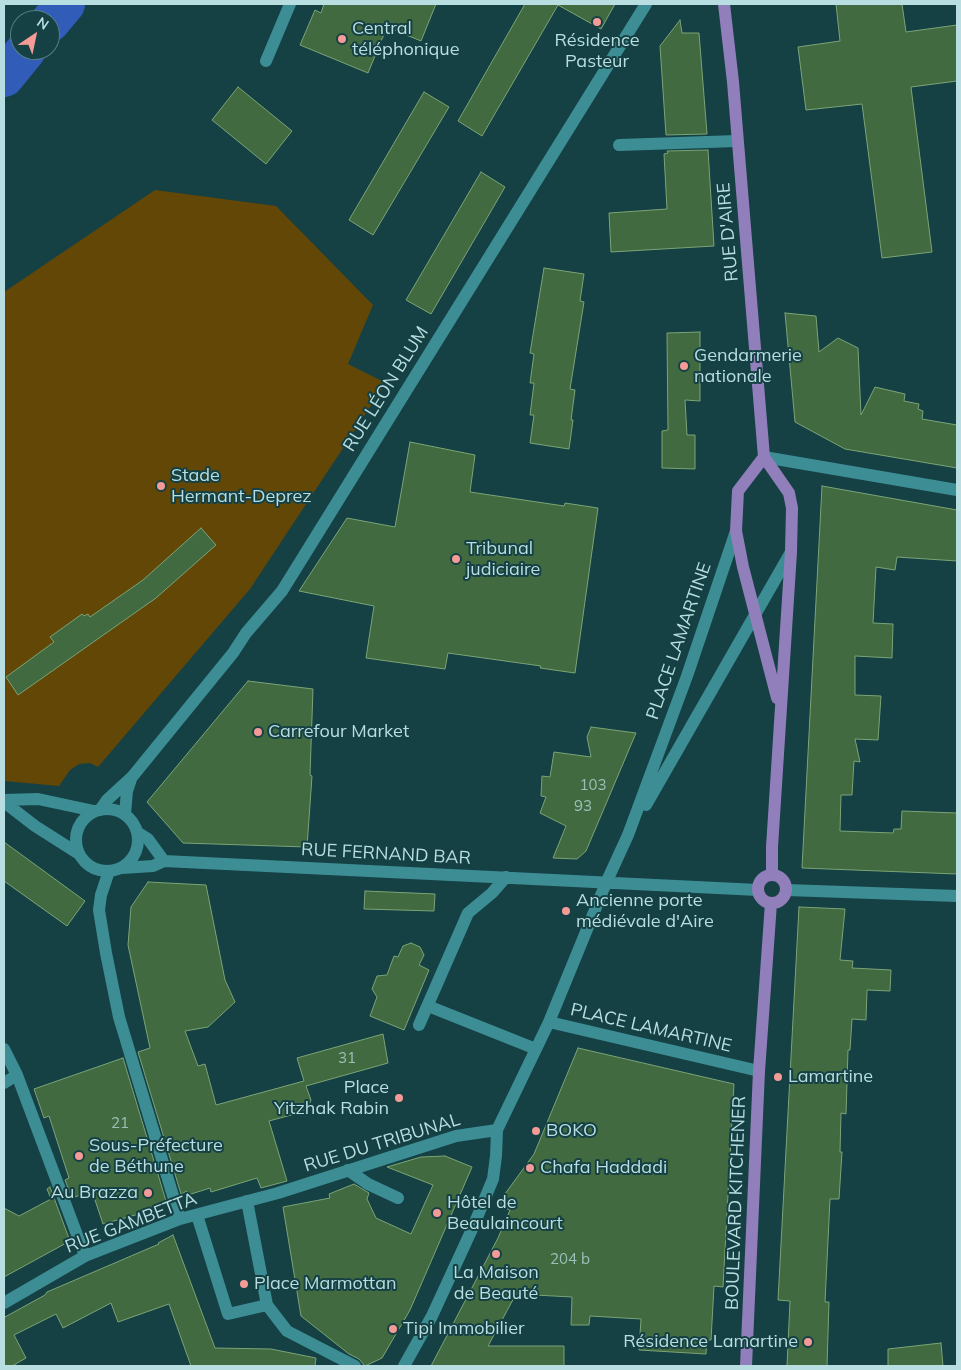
<!DOCTYPE html>
<html>
<head>
<meta charset="utf-8">
<style>
	body { margin:0 }
	#map { position:relative; width:961px; height:1370px; overflow:hidden; background:#154044; font-family:Mulish,sans-serif }
	canvas { display:block }
	.frame { position:absolute; inset:0; border:5px solid #b8dee1; pointer-events:none }
	.north { position:absolute; left:10px; top:10px; width:50px; height:50px; box-sizing:border-box; background:#154044; border:1px solid #567f83; border-radius:50%; rotate:34deg; font-size:14px; font-weight:700; line-height:20px; text-align:center; color:#b8dee1 }
	.north::after { content:''; display:block; margin:auto; width:18px; height:22px; background:#f59b97; clip-path:polygon(50% 0,100% 100%,50% 72%,0 100%) }
</style>
</head>
<body>
<div id="map">
<canvas width="961" height="1370"></canvas>
<div class="frame"></div>
<div class="north">N</div>
</div>
<script>
const ctx = document.querySelector('canvas').getContext('2d');
ctx.lineJoin = 'round';
function fill(path, color) { ctx.fillStyle = color; ctx.fill(path, 'evenodd'); }
const poly = rows => new Path2D(rows.map(r => 'M' + r).join(''));
function trace(path, color, width, dash) { ctx.strokeStyle = color; ctx.lineWidth = width; ctx.lineCap = dash ? 'butt' : 'round'; ctx.setLineDash(dash || []); ctx.stroke(path); }
function label(font, color, halo, rows, align = 'center') {
  ctx.font = font + ' Mulish,sans-serif'; ctx.lineWidth = 4; ctx.setLineDash([]); ctx.textBaseline = 'middle'; ctx.strokeStyle = halo; ctx.fillStyle = color; for (const [text, x, y, turn = 0] of rows) {
    ctx.save(); ctx.translate(x, y); ctx.rotate((+turn || 0) * Math.PI / 180); ctx.textAlign = isNaN(turn) ? turn : align; if (halo) ctx.strokeText(text, 0, 0); ctx.fillText(text, 0, 0); ctx.restore();
  }
}
fill(poly([
	[155,190,276,206,373,305,348,364,386,383,250,589,98,767,90,763,79,764,70,770,59,786,4,781,4,292]
]), '#624706');
trace(poly([
	[50,22,65,4],
	[4,77,26,50]
]), '#315db9', 40);
const building = poly([
	[324,4,436,4,421,41,387,27,368,73,300,45,315,10,321,13,324,4],
	[525,4,615,4,601,29,558,5,482,136,458,121,525,4],
	[836,4,902,4,906,32,957,25,957,81,911,87,932,252,882,258,862,104,806,110,798,47,840,41,836,4],
	[680,20,682,33,699,33,707,134,666,135,660,46,680,20],
	[238,87,292,131,266,164,212,120,238,87],
	[424,92,449,107,373,235,349,220,424,92],
	[708,150,714,246,611,252,609,213,667,209,664,154,668,153,667,151,708,150],
	[481,172,505,187,431,314,406,300,481,172],
	[544,268,584,274,580,301,584,302,570,389,575,390,571,420,573,420,569,449,530,443,534,415,530,415,534,383,530,383,534,354,530,353,544,268],
	[785,313,816,316,819,352,838,338,858,348,861,415,875,387,905,394,904,401,919,404,918,409,923,411,922,419,957,425,957,468,845,449,795,422,785,313],
	[700,332,700,401,685,400,687,435,695,435,695,469,662,468,662,431,668,430,667,333,700,332],
	[410,442,475,455,470,492,564,506,565,503,598,508,575,673,540,668,541,666,448,653,445,669,366,658,374,606,299,591,347,518,395,527,410,442],
	[822,486,957,510,957,561,897,557,895,570,876,567,873,623,893,624,892,658,855,656,855,695,881,696,878,740,855,739,860,762,854,761,852,795,841,795,840,831,893,833,894,829,901,829,902,811,957,813,957,874,802,868,822,486],
	[201,528,216,545,156,598,18,695,6,677,54,642,50,637,82,614,84,616,88,614,90,617,143,580,201,528],
	[248,681,313,689,310,775,312,776,307,847,183,843,147,802,248,681],
	[591,727,636,733,586,851,577,859,553,858,566,826,540,813,546,797,541,796,542,776,550,777,554,752,591,757,587,737,591,727],
	[4,842,85,901,67,926,4,881,4,842],
	[148,882,206,885,225,980,235,1002,208,1027,185,1031,198,1066,205,1064,216,1105,304,1081,297,1058,383,1034,388,1063,306,1086,311,1100,306,1111,269,1121,287,1181,261,1188,257,1178,211,1192,210,1188,188,1195,187,1191,181,1194,138,1052,150,1048,128,945,131,907,148,882],
	[365,891,435,894,434,911,364,909,365,891],
	[799,907,845,909,840,960,853,961,852,968,891,970,890,991,867,990,866,1020,852,1019,850,1050,848,1050,846,1114,841,1113,840,1152,842,1152,839,1199,830,1199,825,1302,829,1302,827,1366,787,1366,790,1301,778,1300,799,907],
	[411,943,420,947,424,955,419,965,429,970,404,1030,370,1016,377,997,372,989,377,976,387,975,394,956,398,957,403,946,411,943],
	[578,1048,734,1084,723,1287,714,1286,711,1340,707,1340,706,1354,639,1350,641,1319,590,1316,589,1325,571,1325,572,1297,516,1294,488,1346,564,1346,564,1366,431,1366,498,1238,510,1210,497,1205,534,1154,578,1048],
	[123,1058,166,1201,139,1214,103,1224,92,1191,72,1198,65,1180,69,1178,49,1116,44,1118,34,1089,123,1058],
	[445,1156,472,1167,410,1310,382,1358,365,1366,359,1359,349,1354,301,1316,283,1207,330,1198,329,1194,354,1184,369,1193,367,1199,376,1218,411,1234,433,1185,387,1167,421,1157,445,1156],
	[50,1187,70,1241,4,1277,4,1208,19,1216,51,1199,47,1189,50,1187],
	[173,1235,215,1348,271,1349,316,1358,315,1366,191,1366,169,1304,118,1322,111,1303,63,1328,56,1314,14,1335,26,1358,12,1366,4,1366,4,1315,5,1317,45,1295,47,1292,159,1244,158,1243,173,1235],
	[941,1343,943,1366,888,1366,888,1349,941,1343]
]);
fill(building, '#426a40');
trace(building, '#7ba477', 1);
trace(poly([
	[266,61,290,4],
	[619,145,737,141],
	[764,457,957,490],
	[4,800,38,799,94,811],
	[4,802,35,826,79,854],
	[646,805,791,552],
	'76 840a31 31 0 1 1 62 0a31 31 0 1 1-62 0Z',
	[100,810,107,800,132,777,233,653,246,633,282,591,646,4],
	[125,814,127,791,131,779],
	[137,832,148,839,164,861],
	[122,868,153,866,164,861,758,890],
	[109,871,101,895,99,910,106,953,119,1017,180,1219],
	[787,890,957,896],
	[428,1006,536,1049],
	[549,1022,759,1071],
	[419,1025,468,913,492,893,506,877],
	[4,1049,17,1075,85,1256],
	[4,1083,17,1075],
	[348,1170,368,1184,398,1198],
	[197,1215,228,1314,267,1305,247,1201],
	[4,1303,85,1256,180,1219,278,1193,456,1136,497,1130],
	[267,1305,287,1331,355,1366],
	[404,1366,432,1316,473,1227,493,1179,496,1156,497,1130,549,1022,606,883,628,835,687,676,736,531]
]), '#3c8d94', 12);
trace(poly([
	[724,4,733,82,764,457],
	[764,457,789,493,792,508,791,552,772,847,772,874],
	[764,457,738,491,736,531,743,567,777,698],
	'758 889a14 14 0 1 1 28 0a14 14 0 1 1-28 0Z',
	[746,1366,759,1071,771,903]
]), '#907fba', 12);
for (const [x, y, r, color] of [
	[597,22,5,"#f59b97"],
	[342,39,5,"#f59b97"],
	[684,366,5,"#f59b97"],
	[161,486,5,"#f59b97"],
	[456,559,5,"#f59b97"],
	[258,732,5,"#f59b97"],
	[566,911,5,"#f59b97"],
	[778,1077,5,"#f59b97"],
	[399,1098,5,"#f59b97"],
	[536,1131,5,"#f59b97"],
	[79,1156,5,"#f59b97"],
	[530,1168,5,"#f59b97"],
	[148,1193,5,"#f59b97"],
	[437,1213,5,"#f59b97"],
	[496,1254,5,"#f59b97"],
	[244,1284,5,"#f59b97"],
	[393,1329,5,"#f59b97"],
	[808,1342,5,"#f59b97"]
]) { const dot = new Path2D(); dot.arc(x, y, r, 0, 2 * Math.PI); ctx.fillStyle = color; ctx.fill(dot); trace(dot, '#154044', 2); }
label('15px', '#9ac1b9', null, [
	["103",593,785],
	["93",583,806],
	["31",347,1058],
	["21",120,1123],
	["204 b",570,1259]
]);
label('18px', '#b8dee1', '#154044', [
	["Central",352,29],
	["téléphonique",352,50],
	["Résidence",597,41,"center"],
	["Pasteur",597,62,"center"],
	["Gendarmerie",694,356],
	["nationale",694,377],
	["Stade",171,476],
	["Hermant-Deprez",171,497],
	["Tribunal",466,549],
	["judiciaire",466,570],
	["Carrefour Market",268,732],
	["Ancienne porte",576,901],
	["médiévale d'Aire",576,922],
	["Lamartine",788,1077],
	["Place",389,1088,"right"],
	["Yitzhak Rabin",389,1109,"right"],
	["BOKO",546,1131],
	["Sous-Préfecture",89,1146],
	["de Béthune",89,1167],
	["Chafa Haddadi",540,1168],
	["Au Brazza",138,1193,"right"],
	["Hôtel de",447,1203],
	["Beaulaincourt",447,1224],
	["La Maison",496,1273,"center"],
	["de Beauté",496,1294,"center"],
	["Place Marmottan",254,1284],
	["Tipi Immobilier",403,1329],
	["Résidence Lamartine",798,1342,"right"]
], 'left');
label('18px', '#b8dee1', '#154044', [
	["RUE D'AIRE",728,232,-95],
	["RUE LÉON BLUM",386,389,-58],
	["PLACE LAMARTINE",679,641,-71],
	["RUE FERNAND BAR",386,854,3],
	["PLACE LAMARTINE",651,1028,13],
	["RUE DU TRIBUNAL",382,1143,-17],
	["BOULEVARD KITCHENER",736,1203,-88],
	["RUE GAMBETTA",131,1223,-21]
]);
</script>
</body>
</html>
